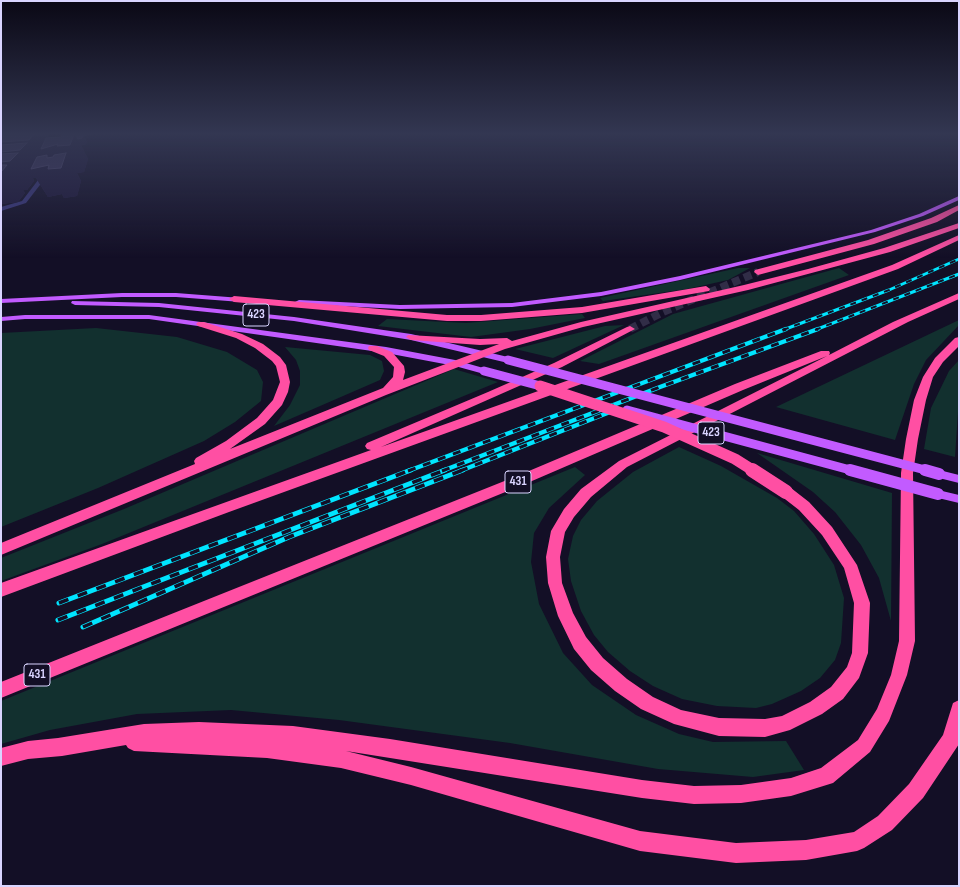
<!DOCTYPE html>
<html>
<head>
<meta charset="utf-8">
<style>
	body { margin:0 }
	#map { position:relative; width:960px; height:887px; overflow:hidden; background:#130f26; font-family:"Sofia Sans Condensed",sans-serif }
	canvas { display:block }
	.frame { position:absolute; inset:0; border:2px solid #d9d4ff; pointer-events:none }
</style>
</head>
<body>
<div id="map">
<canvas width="960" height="887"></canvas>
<div class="frame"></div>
</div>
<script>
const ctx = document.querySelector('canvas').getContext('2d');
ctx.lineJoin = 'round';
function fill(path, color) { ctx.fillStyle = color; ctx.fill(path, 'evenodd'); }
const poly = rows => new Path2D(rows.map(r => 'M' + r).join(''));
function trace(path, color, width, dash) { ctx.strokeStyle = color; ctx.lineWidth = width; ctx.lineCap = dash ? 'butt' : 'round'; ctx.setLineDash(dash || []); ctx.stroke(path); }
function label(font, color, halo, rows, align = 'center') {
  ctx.font = font + ' "Sofia Sans Condensed",sans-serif'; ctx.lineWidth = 4; ctx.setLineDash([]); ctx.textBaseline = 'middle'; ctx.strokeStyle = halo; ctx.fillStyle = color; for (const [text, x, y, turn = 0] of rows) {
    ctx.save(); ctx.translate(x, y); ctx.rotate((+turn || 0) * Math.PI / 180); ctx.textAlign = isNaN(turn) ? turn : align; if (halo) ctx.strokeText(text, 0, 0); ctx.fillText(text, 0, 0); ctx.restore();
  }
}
fill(poly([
	[738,268,750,268,728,280,687,289,603,301,600,298],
	[839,268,849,275,599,364,580,361,673,314],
	[582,314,585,318,530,329,471,337,378,326,387,319,466,323],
	[959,320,959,325,926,360,914,384,895,440,776,407],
	[624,325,553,358,515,349,605,326],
	[96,328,177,337,227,352,257,370,263,382,261,401,235,422,204,441,98,488,1,527,1,333],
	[285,347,370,355,382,361,384,371,380,380,274,426,290,405,300,385,300,371,296,360],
	[959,360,959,397,955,457,924,449,931,408,949,371],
	[454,369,498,382,102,544,1,581,1,558,124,509],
	[679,447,721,466,777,498,794,511,814,534,834,565,844,598,841,643,835,660,820,678,801,691,772,704,756,708,717,706,682,699,653,686,630,671,608,652,594,635,581,611,571,581,568,559,573,536,581,520,597,501,633,472],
	[757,453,892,493,891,621,879,578,861,545,835,512,813,492],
	[575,467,585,475,549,508,534,533,531,562,539,604,563,653,592,685,636,715,679,734,713,742,786,741,804,770,753,777,658,769,510,743,339,720,231,710,137,714,50,730,1,744,1,701]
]), '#12302f');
trace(poly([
	[630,329,663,312,758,272]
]), '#312d47', 8, [8, 4.5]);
fill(poly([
	[45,171,50,172,26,203,1,211,1,207,22,201,45,171]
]), '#3d3a85');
fill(poly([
	[959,196,959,200,923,216,875,232,680,280,601,296,512,307,400,309,299,304,295,302,299,300,400,305,512,303,601,292,680,276,871,230,919,214,959,196],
	[122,293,176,293,241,298,245,300,241,302,176,297,122,297,1,303,1,299,122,293],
	[72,301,159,303,294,317,411,334,508,357,512,360,508,363,411,340,294,321,159,307,75,305,71,303,72,301],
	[25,315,149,315,386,347,455,360,487,369,488,371,484,374,455,366,386,353,149,319,25,319,1,321,1,317,25,315],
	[939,470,959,475,959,483,935,477,934,474,935,471,939,470],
	[938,490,959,495,959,503,934,497,933,494,934,491,938,490]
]), '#c25bff');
fill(poly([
	[959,205,959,210,937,222,874,244,758,275,754,272,755,270,868,240,931,218,959,205],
	[959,223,959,228,890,252,748,290,583,327,505,349,386,395,1,555,1,543,195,464,194,461,196,458,226,441,257,418,273,400,280,382,276,366,272,361,255,348,236,338,198,326,196,324,198,322,204,322,242,334,263,344,280,357,286,365,290,382,288,392,282,405,265,424,230,449,383,388,393,377,394,367,384,356,369,350,368,348,369,346,377,346,392,352,404,366,405,372,403,380,499,344,480,345,411,340,406,337,408,335,480,339,507,338,512,341,581,322,744,285,808,269,884,248,959,223],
	[959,235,959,240,898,269,229,512,1,597,1,583,371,450,367,449,365,446,367,443,488,392,554,363,627,327,630,326,635,329,562,367,381,447,892,265,959,235],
	[706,286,710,289,709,291,582,313,481,321,447,321,234,302,229,299,234,296,447,315,481,315,582,307,706,286],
	[959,293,959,299,908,322,627,467,591,497,574,517,565,532,560,557,562,583,573,613,586,637,603,658,627,679,653,697,681,710,719,718,765,719,782,716,810,702,831,687,847,667,852,653,854,603,844,568,822,535,799,510,781,496,780,492,781,488,786,487,791,488,809,502,832,527,857,565,870,603,868,653,859,678,843,699,822,714,790,730,765,737,719,736,674,724,641,709,615,691,591,670,574,649,558,616,548,583,546,557,551,531,564,509,581,489,619,461,827,356,743,390,525,484,1,698,1,682,517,476,735,384,821,351,829,351,830,353,829,355,893,322,959,293],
	[959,337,959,346,943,362,933,377,926,400,918,439,913,473,915,641,907,675,889,721,870,752,833,783,791,796,741,803,694,804,642,798,346,751,411,767,640,831,736,843,806,840,854,832,878,816,909,784,943,735,953,703,959,700,959,744,923,798,892,830,864,848,857,851,806,860,736,863,640,851,411,785,341,768,267,758,134,751,128,748,126,745,62,756,28,759,1,766,1,748,28,741,58,738,144,724,199,722,293,726,390,739,642,780,694,786,741,785,791,778,821,768,858,740,877,709,891,675,899,641,901,473,906,439,914,400,923,377,935,358,955,338,959,337]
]), '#ff4fa3');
const railFar2 = poly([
	[783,330,889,290,959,259],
	[815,330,959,274]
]);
const railFar1 = poly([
	[408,471,786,329],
	[442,471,660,387,818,329],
	[460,471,615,410]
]);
const rail = poly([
	[59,603,411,470],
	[58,620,445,470],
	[83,627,289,537,463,470]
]);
trace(railFar2, '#00e5ff', 3);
trace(railFar1, '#00e5ff', 4.5);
trace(rail, '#00e5ff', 5);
trace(railFar2, '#130f26', 2, [6]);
trace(railFar1, '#130f26', 3, [8]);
trace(rail, '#130f26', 3.5, [10]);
trace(poly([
	[508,360,929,471],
	[484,371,548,388],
	[627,410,854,471]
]), '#c25bff', 9);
trace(poly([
	[850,470,938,494],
	[925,470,939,474]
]), '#c25bff', 12);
trace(poly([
	[540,386,664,427,735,459,754,471]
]), '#ff4fa3', 11);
trace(poly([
	[752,470,786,492]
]), '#ff4fa3', 14);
fill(poly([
	[1,134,47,134,49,137,61,137,63,134,93,134,84,136,87,142,85,145,81,145,88,159,84,172,77,173,81,181,77,196,64,198,62,194,48,197,36,178,33,178,34,181,27,190,23,190,25,193,18,202,1,204]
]), '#312854');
fill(poly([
	[4,134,47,134,53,146,66,134,93,134,84,136,87,142,85,145,81,145,88,159,84,172,77,173,81,181,77,196,64,198,62,194,48,197,36,178,33,178,34,181,27,190,23,190,25,193,18,202,1,204,1,142,9,141]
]), '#1d163a');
const building = poly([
	[17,134,34,134,29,140,1,142,1,138,4,135,17,134],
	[63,134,74,134,70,145,57,146,58,144,41,149,46,138,61,137,63,134],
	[75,134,83,135,82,138,78,139,75,134],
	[27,143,20,150,1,152,1,145,27,143],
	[18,153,10,161,1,162,1,154,18,153],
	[66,153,61,168,48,169,49,165,31,169,37,157,47,155,47,158,53,157,54,155,66,153],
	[1,165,7,165,1,172,1,165]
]);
fill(building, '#433a66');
trace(building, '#5a527e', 1);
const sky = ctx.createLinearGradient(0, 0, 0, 258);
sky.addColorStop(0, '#0a0815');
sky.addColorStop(0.52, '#333752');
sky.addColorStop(1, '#33375200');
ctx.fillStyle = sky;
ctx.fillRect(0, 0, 960, 258);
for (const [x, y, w] of [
	[256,315,26],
	[711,433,26],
	[518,482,26],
	[37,675,26]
]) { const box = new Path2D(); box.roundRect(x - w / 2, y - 11, w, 22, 3); ctx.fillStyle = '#130f26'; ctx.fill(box); trace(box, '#d9d4ff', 1); }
label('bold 13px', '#d9d4ff', null, [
	["423",256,315],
	["423",711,433],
	["431",518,482],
	["431",37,675]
]);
</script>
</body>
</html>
